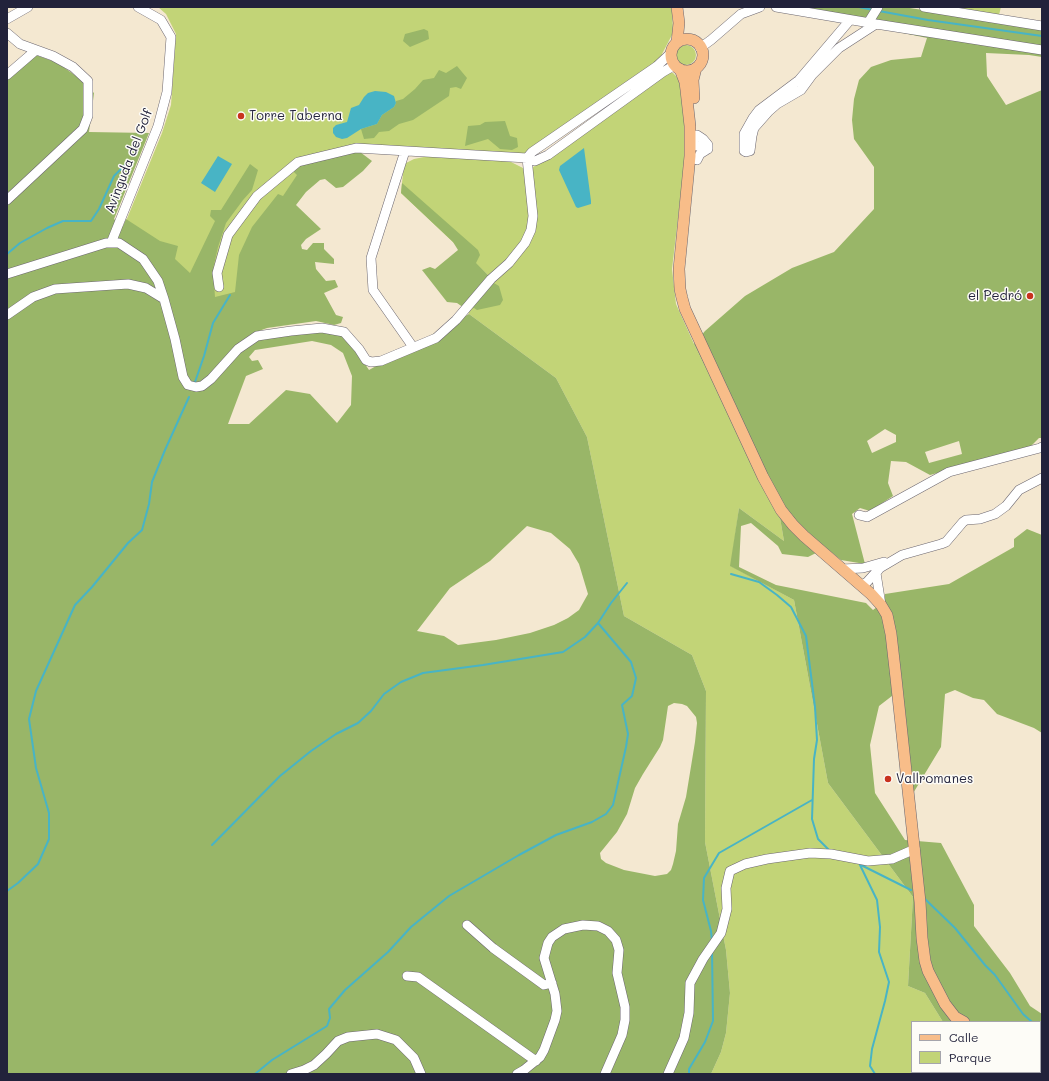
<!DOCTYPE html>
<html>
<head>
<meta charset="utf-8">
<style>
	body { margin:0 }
	#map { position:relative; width:1049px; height:1081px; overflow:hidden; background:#f4e8d1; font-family:Mali,sans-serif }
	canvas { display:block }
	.frame { position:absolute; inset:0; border:8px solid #22223b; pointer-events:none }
	.legend { position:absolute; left:911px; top:1021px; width:130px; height:52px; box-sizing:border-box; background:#fdfcf7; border:1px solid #a5a5ac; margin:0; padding:5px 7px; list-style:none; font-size:12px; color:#22223b }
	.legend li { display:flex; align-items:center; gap:8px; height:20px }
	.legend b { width:20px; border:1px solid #a5a5ac }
</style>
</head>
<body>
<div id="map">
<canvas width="1049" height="1081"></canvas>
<div class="frame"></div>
<ul class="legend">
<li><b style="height:5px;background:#f8bd89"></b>Calle</li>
<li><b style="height:11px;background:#c2d477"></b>Parque</li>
</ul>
</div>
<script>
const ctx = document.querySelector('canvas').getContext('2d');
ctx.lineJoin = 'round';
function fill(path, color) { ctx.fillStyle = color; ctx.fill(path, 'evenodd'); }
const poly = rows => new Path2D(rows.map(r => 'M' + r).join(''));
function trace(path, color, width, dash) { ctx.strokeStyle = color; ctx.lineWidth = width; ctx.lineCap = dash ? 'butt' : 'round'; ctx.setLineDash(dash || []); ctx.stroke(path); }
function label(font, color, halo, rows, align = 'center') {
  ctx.font = font + ' Mali,sans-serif'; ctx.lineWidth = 3; ctx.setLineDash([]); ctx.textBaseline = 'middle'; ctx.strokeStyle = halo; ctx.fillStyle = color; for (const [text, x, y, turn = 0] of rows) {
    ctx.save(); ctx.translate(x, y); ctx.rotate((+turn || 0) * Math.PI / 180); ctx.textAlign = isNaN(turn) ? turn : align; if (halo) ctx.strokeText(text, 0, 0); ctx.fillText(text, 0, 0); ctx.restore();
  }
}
fill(poly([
	[158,7,672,7,673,33,662,54,662,60,531,151,524,154,361,152,309,163,242,294,212,304,124,226,162,133,171,105,176,34,166,14],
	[945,7,1001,7,999,15],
	'676 55a10 10 0 1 1 20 0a10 10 0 1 1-20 0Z',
	[667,73,673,73,679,79,684,109,685,159,672,269,676,304,694,344,779,512,784,541,739,508,731,566,794,600,828,783,913,897,908,986,925,993,943,1022,912,1022,912,1072,925,1072,924,1074,711,1074,721,1052,726,1033,730,993,726,950,705,842,706,691,692,655,624,616,587,437,556,378,469,314,467,310,489,276,401,193,404,164,414,159,429,156,502,160,511,162,523,168,533,167,542,162]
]), '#c2d477');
fill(poly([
	[780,7,903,7,1042,28,1042,57,1029,55,986,53,987,76,1006,105,1042,90,1042,438,1039,438,1030,447,930,475,906,462,891,461,888,483,893,496,870,511,860,508,852,514,865,564,841,560,826,548,808,557,782,554,778,546,751,523,741,526,739,567,776,585,866,603,873,610,885,601,885,594,949,584,1014,547,1014,539,1027,529,1042,535,1042,733,1034,728,997,714,984,700,973,698,955,690,945,694,941,747,912,795,901,689,879,706,870,745,875,793,893,821,905,840,941,843,974,905,974,926,1010,973,1030,1006,1042,1014,1042,1074,924,1074,925,1072,1040,1072,1040,1022,943,1022,925,993,908,986,913,897,828,783,794,600,730,566,739,508,784,541,779,512,694,344,705,331,745,296,792,268,834,252,874,209,874,167,854,139,852,120,854,99,859,80,871,67,891,60,921,57,927,38],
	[885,429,896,435,896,442,872,453,867,441],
	[959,441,962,454,929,463,925,452],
	[424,29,428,31,429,39,410,47,403,41,405,34],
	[33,54,58,63,80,79,94,93,89,132,149,133,114,219,123,226,126,219,160,241,178,246,175,259,190,273,215,221,210,216,211,210,221,210,250,164,258,170,252,190,243,200,226,223,218,247,213,269,215,297,235,292,239,255,252,227,278,194,283,196,297,175,292,170,299,163,356,149,372,161,363,171,343,187,336,188,325,179,320,180,306,192,296,205,321,229,306,239,301,245,302,249,307,250,313,243,324,243,324,249,334,259,334,264,315,262,316,269,326,281,335,280,338,287,324,293,336,315,343,317,341,323,334,325,316,321,267,328,259,331,263,338,319,331,342,335,355,349,369,370,469,314,556,378,587,437,624,616,692,655,706,691,705,842,726,950,730,993,726,1033,721,1052,711,1074,7,1074,7,77],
	[312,341,331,345,343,353,352,376,351,405,337,423,310,394,286,390,249,424,228,424,246,376,263,369,258,360,252,361,249,357,255,350],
	[527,526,551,533,570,549,579,564,588,594,579,610,568,618,554,625,530,633,496,640,458,645,444,636,417,631,450,588,490,561],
	[674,703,682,704,687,706,696,717,697,723,695,742,686,797,678,824,676,851,673,864,671,870,667,874,655,876,624,870,606,863,601,859,600,853,617,832,627,814,635,788,643,774,660,747,663,740,668,706],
	[457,66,467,78,461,89,456,87,450,88,449,96,413,120,399,124,389,131,379,132,374,138,364,139,361,129,377,124,382,115,394,107,396,103,396,101,403,99,415,89,423,80,434,78,439,70,446,73],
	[505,121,510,136,517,138,518,147,512,150,500,149,488,139,465,146,468,126,480,125,485,122],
	[402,183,478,250,480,255,476,263,489,276,487,279,499,286,503,300,500,305,477,310,474,308,467,310,457,303,447,302,422,270,430,267,435,269,458,250,453,242,401,193]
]), '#99b668');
fill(poly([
	[375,91,386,92,394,96,396,103,394,107,382,115,377,124,361,129,347,138,342,139,336,137,333,133,333,128,336,125,347,122,351,108,359,105,364,97,368,93],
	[584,148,591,201,591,204,578,208,576,207,559,170,560,166],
	[218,156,232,164,215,192,201,183]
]), '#48b4c5');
trace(poly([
	[859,7,873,10],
	[879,11,928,20,1042,36],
	[7,254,20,243,47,228,63,221,91,221,99,209,114,176,126,164],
	[195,382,204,356,213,323,230,295],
	[731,574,759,582,777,595,791,607,806,636,815,707,817,740,814,759,812,819,818,839,829,850],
	[212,845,280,776,311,751,336,734,358,723,371,711,384,694,401,682,423,673,483,665,563,652,585,637,598,623,611,603,627,583],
	[860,865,877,900,880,927,879,952,889,982,885,1001,872,1049,870,1066,875,1074],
	[861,865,911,890],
	[7,891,18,883,38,864,49,839,49,813,36,768,29,719,36,691,75,605,92,587,128,543,142,530,149,504,152,482,165,450,189,397],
	[925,899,955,928,985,965,995,975,1023,1014,1032,1022],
	[712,941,711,931,703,900,704,878,719,853,812,800],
	[1040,1027,1042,1028],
	[255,1074,272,1060,327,1026,330,1018,329,1009,345,990,388,952,411,927,449,896,519,855,556,835,592,822,606,814,613,805,626,747,628,734,622,705,632,696,636,678,631,662,598,623],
	[689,1074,689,1069,705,1042,713,1021,712,951]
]), '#48b4c5', 2);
const minor = poly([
	[776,7,876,24,1042,50],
	[924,7,1042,26],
	[7,19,28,7],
	[850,20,799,80,759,110,753,118,744,134,744,151,746,152,750,151,752,136,754,128,769,111,777,104,801,90,812,75,839,48,876,24],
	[868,23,878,7],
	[7,33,20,44,53,56,73,67,88,81,88,116,83,129,7,200],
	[700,48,711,40,741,14,760,7],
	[671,53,657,66,532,152,527,158,535,161,548,155,663,72,675,65],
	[7,75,36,50],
	[697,135,703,139,708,145,708,149],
	[690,141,697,146,708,149],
	[405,151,371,258,373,290,413,347],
	[697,160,700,154,708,149],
	[111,243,158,126,167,92,171,37,161,20,138,7],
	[7,274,106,243,119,243,143,259,158,281,164,299],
	[7,315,33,297,55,289,128,284,146,288,164,299,175,339,183,377,188,385,196,387,202,386,211,379,238,349,257,336,291,331,322,328,344,332,359,349,366,360,371,362,381,361,436,338,456,320,491,279,509,263,525,243,531,230,533,216,527,158,356,148,298,162,257,196,228,235,217,273,219,287],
	[859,515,867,517,949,472,1040,448,1042,447],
	[842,569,863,568,884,562],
	[861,586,867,582,879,569],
	[881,605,876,573,880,568,902,555,941,544,946,542,963,522,966,520,980,519,995,514,1006,506,1019,490,1042,478],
	[467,925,493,948,544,985,552,983],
	[407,976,418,977,536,1061],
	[291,1074,304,1070,314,1065,326,1054,338,1041,348,1037,377,1034,396,1040,414,1058,421,1074],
	[517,1074,524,1070,540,1057,544,1050,555,1020,557,1011,555,994,544,958,548,943,552,937,564,929,583,925,598,926,608,931,616,940,619,950,617,973,625,1007,625,1020,622,1035,605,1074],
	[668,1074,684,1038,689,1013,690,983,703,959,721,933,727,909,726,888,730,871,745,864,767,859,810,853,831,854,868,861,892,859,915,849]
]);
const major = poly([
	'671 55a16 16 0 1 1 32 0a16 16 0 1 1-32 0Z',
	[677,42,679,23,677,7],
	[680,69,685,82,686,90,690,126,690,156,679,269,680,289,682,298,685,309,763,477,781,510,793,525,804,536,871,594,881,605,887,615,891,634,896,678,920,902,922,938,925,961,928,971,945,1004,955,1017,964,1022],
	[694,98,693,80,696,68],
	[1000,1074,1001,1072]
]);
trace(minor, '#6c6770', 10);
trace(major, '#6c6770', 12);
trace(minor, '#fff', 9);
trace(major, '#f8bd89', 11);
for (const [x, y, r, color] of [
	[241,116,4,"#c8321e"],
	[1030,296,4,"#c8321e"],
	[888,779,4,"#c8321e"]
]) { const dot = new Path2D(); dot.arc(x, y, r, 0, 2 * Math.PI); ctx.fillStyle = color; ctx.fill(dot); trace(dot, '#fdfcf7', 1.5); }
label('13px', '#22223b', '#fdfcf7', [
	["Torre Taberna",249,116],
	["el Pedró",1022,296,"right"],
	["Vallromanes",896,779]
], 'left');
label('13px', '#22223b', '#fdfcf7', [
	["Avinguda del Golf",129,161,-69]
]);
</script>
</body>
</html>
